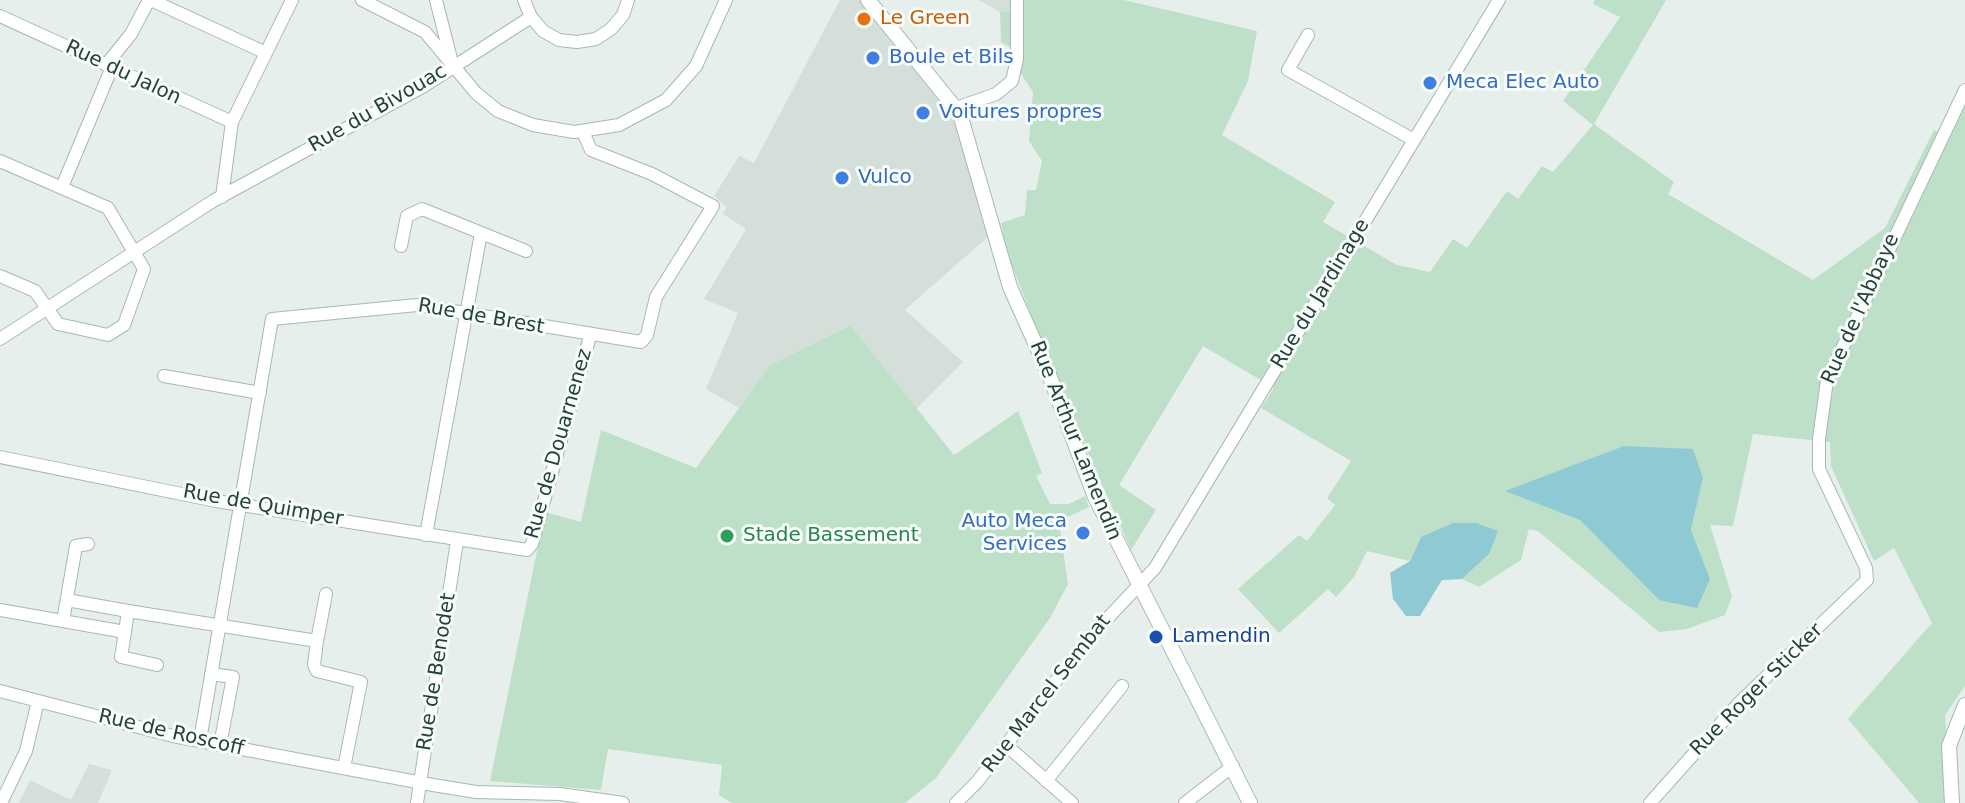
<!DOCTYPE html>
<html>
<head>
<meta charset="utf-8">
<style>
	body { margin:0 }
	canvas { display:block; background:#e6efeb }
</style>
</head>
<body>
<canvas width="1965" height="803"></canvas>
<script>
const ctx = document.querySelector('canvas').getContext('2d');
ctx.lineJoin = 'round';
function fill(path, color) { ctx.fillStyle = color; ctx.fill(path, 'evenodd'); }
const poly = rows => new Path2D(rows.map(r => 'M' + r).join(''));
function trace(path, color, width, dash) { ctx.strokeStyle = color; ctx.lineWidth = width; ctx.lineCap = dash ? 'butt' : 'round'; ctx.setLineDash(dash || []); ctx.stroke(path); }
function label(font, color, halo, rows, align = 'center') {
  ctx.font = font + ' "DejaVu Sans",sans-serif'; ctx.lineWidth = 6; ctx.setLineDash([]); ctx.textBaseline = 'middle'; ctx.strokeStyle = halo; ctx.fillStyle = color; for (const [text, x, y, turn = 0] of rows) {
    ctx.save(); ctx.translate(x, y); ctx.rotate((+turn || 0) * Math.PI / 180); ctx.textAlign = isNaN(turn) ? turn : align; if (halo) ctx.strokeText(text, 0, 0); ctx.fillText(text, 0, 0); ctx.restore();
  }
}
fill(poly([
	[840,0,861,0,948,104,991,234,905,310,963,362,916,409,849,325,770,365,739,408,706,389,738,313,704,299,746,229,723,214,727,207,714,196,739,156,754,163],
	[979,0,1011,0,1011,10,1000,12],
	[89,764,112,770,98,803,19,803,30,780,71,800]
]), '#d4dfda');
fill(poly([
	[1011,0,1124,0,1257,31,1248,81,1222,135,1335,202,1323,222,1397,265,1430,272,1453,239,1467,248,1507,191,1518,199,1542,166,1553,172,1593,125,1563,101,1620,17,1593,4,1595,0,1666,0,1594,124,1674,182,1668,194,1813,280,1885,228,1934,130,1949,137,1965,104,1965,686,1945,715,1952,803,1919,803,1848,719,1932,623,1894,548,1874,561,1831,466,1830,442,1753,434,1733,526,1710,525,1732,596,1725,615,1687,629,1659,632,1538,531,1529,529,1521,560,1479,587,1462,579,1489,554,1421,537,1410,561,1367,551,1354,577,1336,597,1328,589,1279,633,1238,589,1299,535,1307,541,1335,505,1327,498,1351,461,1261,408,1274,388,1203,346,1119,485,1156,510,1131,550,1065,401,1007,253,1001,223,1025,215,1027,190,1036,190,1042,161,1029,141,1033,92,1021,74,1021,54,1001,42,1000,12,1011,10],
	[1703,478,1691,530,1710,579,1659,600,1580,520],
	[850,325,954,455,1018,411,1042,473,1036,476,1050,504,1069,504,1085,496,1089,507,1059,521,1068,584,1050,618,936,778,905,803,732,803,719,795,722,765,608,749,601,790,490,781,545,512,581,522,601,430,696,468,770,365]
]), '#bfe0c8');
fill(poly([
	[1624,446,1693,449,1703,478,1691,530,1710,579,1697,608,1659,600,1580,520,1505,491],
	[1453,523,1476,523,1498,531,1489,554,1462,579,1442,580,1420,616,1406,616,1393,599,1390,573,1410,561,1421,537]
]), '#8ec9d4');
const minor = poly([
	[151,0,266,53],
	[362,0,425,32,476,93,498,111,533,125,574,132,619,125,666,100,696,66,726,0],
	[436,0,451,59],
	[524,0,531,17,543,31,559,40,577,42,596,39,611,29,623,15,628,0],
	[0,16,232,122],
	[1308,35,1288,70,1414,140],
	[106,65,131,34,149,0],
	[956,108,996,94,1012,81,1017,59,1017,0],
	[0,161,108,208,144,269,124,325,108,335,58,324,35,291,0,276],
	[62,187,112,67],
	[222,197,232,122,292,0],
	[401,246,407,216,422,209,526,251],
	[0,339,213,201,424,86,531,17],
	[164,376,260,393],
	[0,457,216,501,527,550,532,544,590,336],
	[426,535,481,233],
	[67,600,128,611],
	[0,610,125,632,128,611,317,641,314,665,317,671,361,682,344,768],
	[63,621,76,546,88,544],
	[125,632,121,657,157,665],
	[317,641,326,594],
	[211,674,233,677,220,745],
	[0,691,173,736,433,785,476,792,560,794,623,803],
	[200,740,272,319,417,305,641,342,647,335,656,297,713,206,652,174,591,150,583,132],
	[1006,745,1072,803],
	[1046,781,1122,686],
	[1,803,26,751,38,701],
	[417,803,457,541],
	[956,803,977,782,1090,637,1155,568,1499,0],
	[1185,803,1233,766],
	[1650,803,1739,703,1867,580,1866,568,1819,469,1819,439,1827,380,1965,90]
]);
const tertiary = poly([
	[868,0,960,114,1010,287,1048,372,1095,497,1250,803],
	[1952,803,1949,746,1965,705]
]);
trace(minor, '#a8b8b2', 14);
trace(tertiary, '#a8b8b2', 16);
trace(minor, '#fff', 12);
trace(tertiary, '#fff', 14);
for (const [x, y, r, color] of [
	[864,19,8,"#e8710a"],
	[873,58,8,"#3f7fe0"],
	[1430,83,8,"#3f7fe0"],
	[923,113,8,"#3f7fe0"],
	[842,178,8,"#3f7fe0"],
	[1083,533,8,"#3f7fe0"],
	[727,536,8,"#2e9e5b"],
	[1156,637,8,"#1a4fb4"]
]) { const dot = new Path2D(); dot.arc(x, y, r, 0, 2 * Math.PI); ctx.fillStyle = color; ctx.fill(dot); trace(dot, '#f7fbf9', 3); }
label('20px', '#c56008', '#f7fbf9', [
	["Le Green",880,19]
], 'left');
label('20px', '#366cbe', '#f7fbf9', [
	["Boule et Bils",889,58],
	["Meca Elec Auto",1446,83],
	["Voitures propres",939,113],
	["Vulco",858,178],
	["Auto Meca",1067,522,"right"],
	["Services",1067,545,"right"]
], 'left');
label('20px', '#24423a', '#f7fbf9', [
	["Rue du Jalon",123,73,25],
	["Rue du Bivouac",378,109,-30],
	["Rue du Jardinage",1321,294,-59],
	["Rue de l'Abbaye",1861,309,-66],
	["Rue de Brest",481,317,10],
	["Rue Arthur Lamendin",1075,441,68],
	["Rue de Douarnenez",559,444,-74],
	["Rue de Quimper",263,506,10],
	["Rue de Benodet",437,672,-81],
	["Rue Roger Sticker",1757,690,-45],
	["Rue Marcel Sembat",1047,694,-52],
	["Rue de Roscoff",171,733,13]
]);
label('20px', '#27864d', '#f7fbf9', [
	["Stade Bassement",743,536]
], 'left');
label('20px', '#164399', '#f7fbf9', [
	["Lamendin",1172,637]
], 'left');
</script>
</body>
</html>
